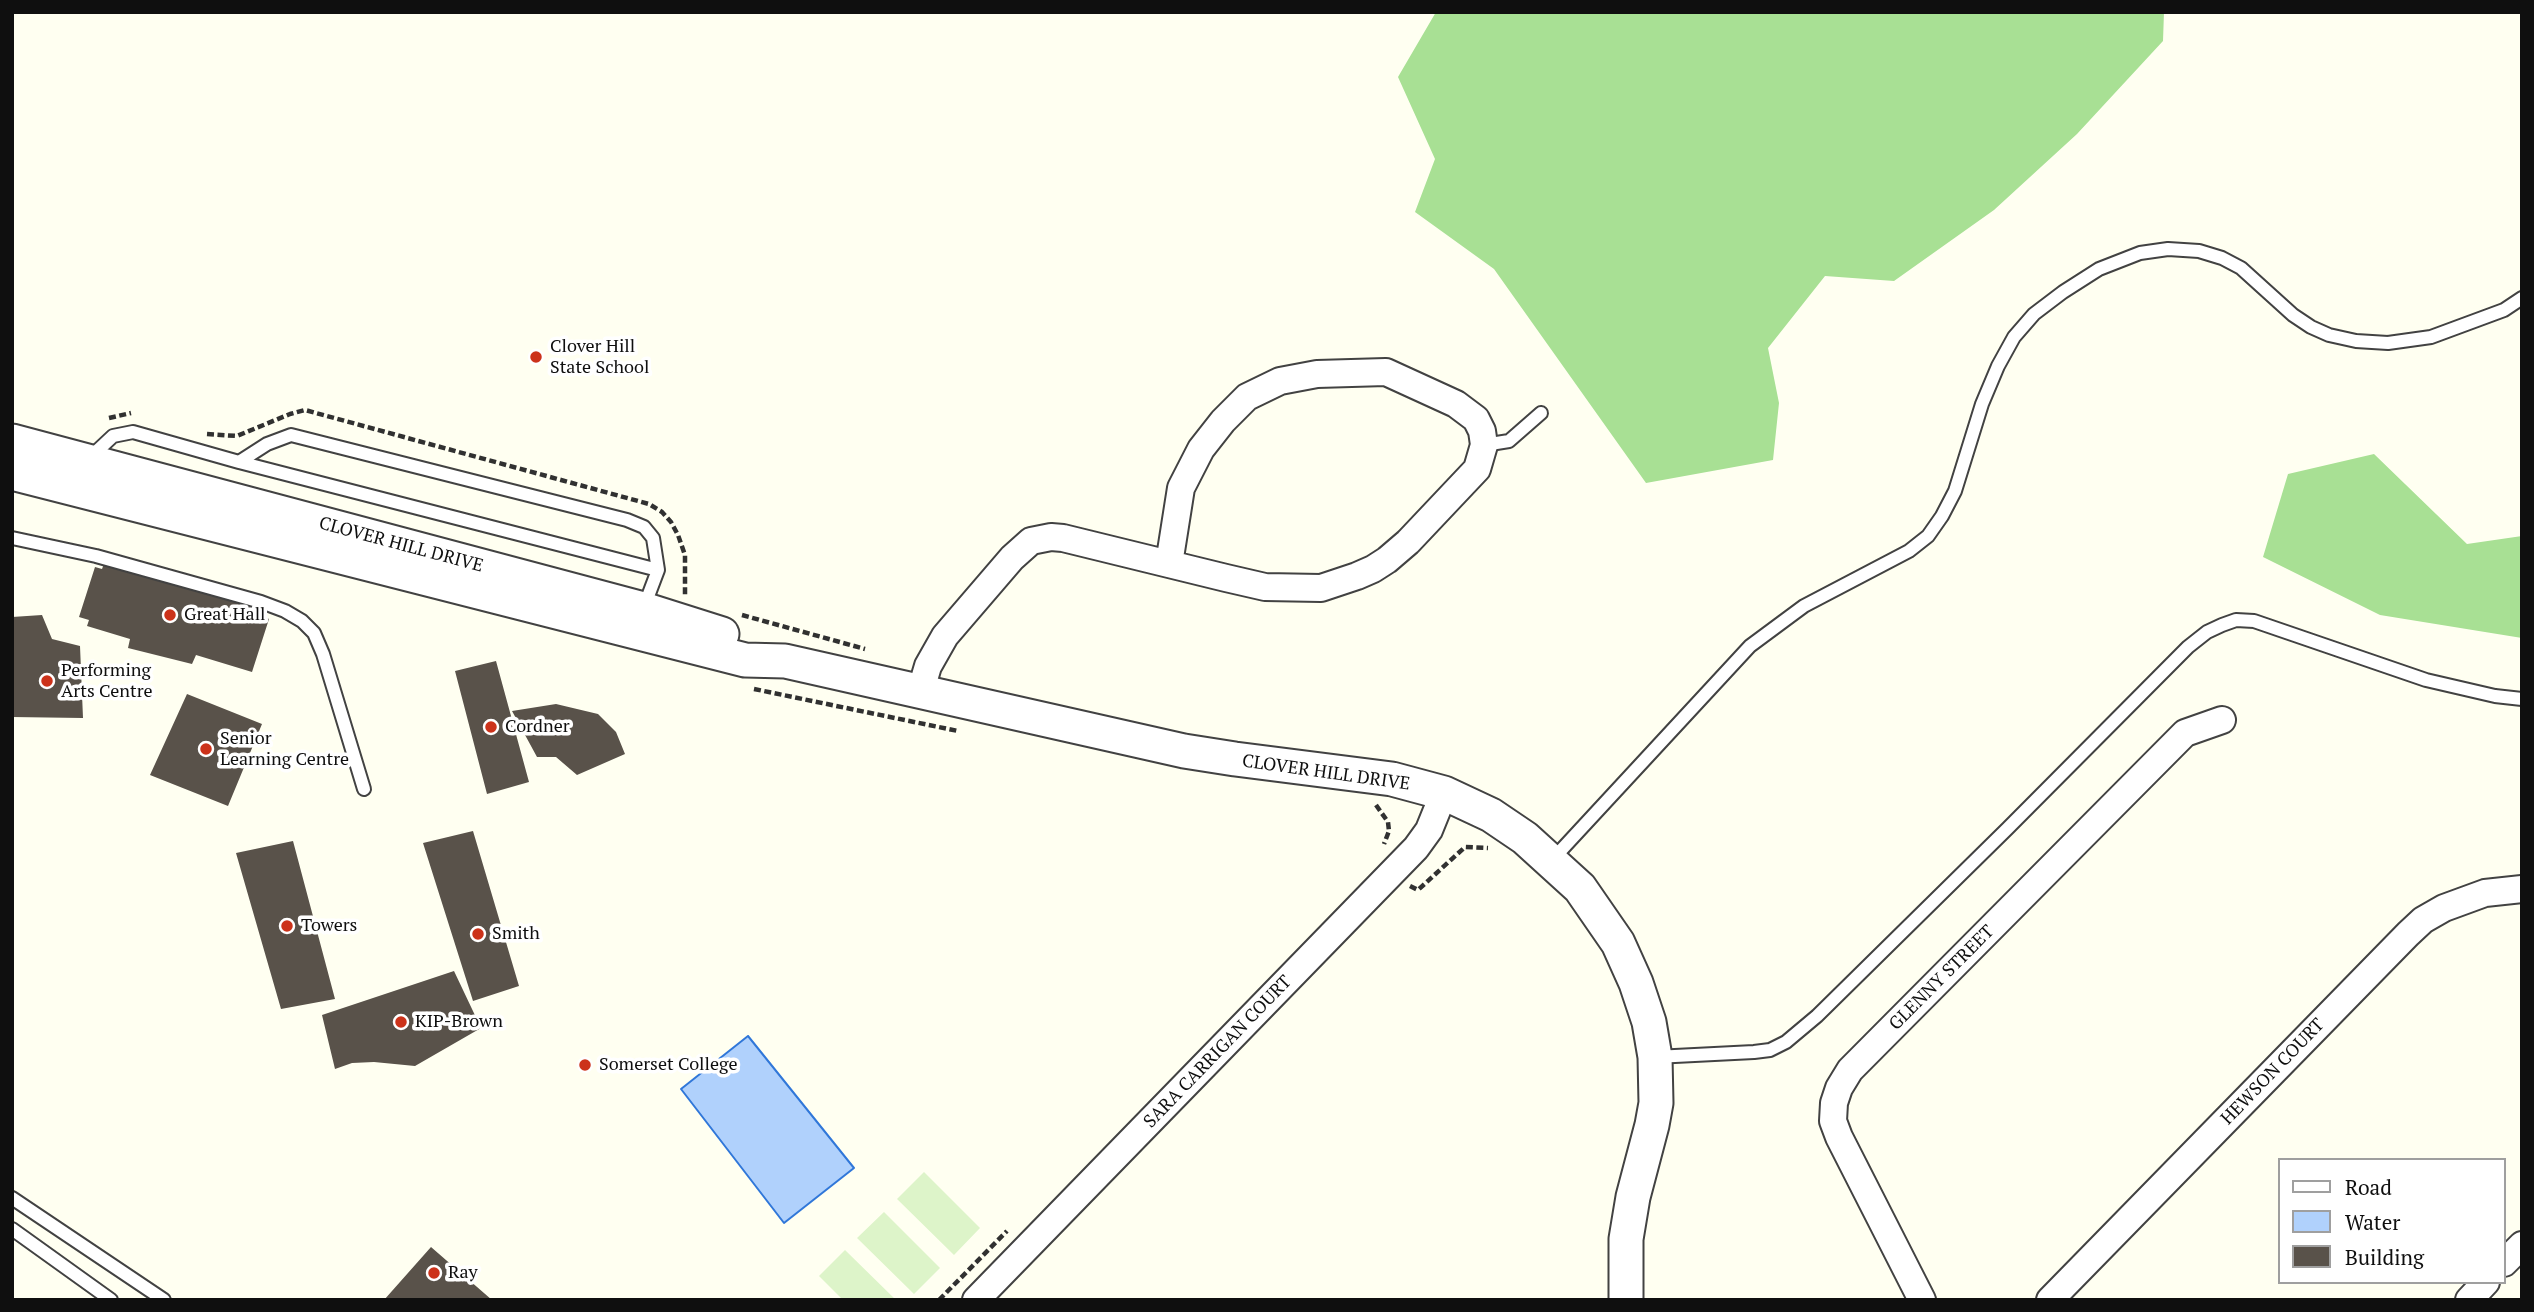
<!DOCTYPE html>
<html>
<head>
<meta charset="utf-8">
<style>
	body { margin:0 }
	#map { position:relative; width:2534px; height:1312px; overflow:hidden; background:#fffff1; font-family:"PT Serif",serif }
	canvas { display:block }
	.frame { position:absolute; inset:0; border:14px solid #0f0f0f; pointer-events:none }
	.legend { position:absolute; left:2278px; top:1158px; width:228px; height:126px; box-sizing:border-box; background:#fff; border:2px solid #9f9f9f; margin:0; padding:9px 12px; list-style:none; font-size:21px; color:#0f0f0f }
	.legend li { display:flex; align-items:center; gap:14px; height:35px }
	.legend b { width:35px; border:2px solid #9f9f9f }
</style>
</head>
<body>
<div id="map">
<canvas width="2534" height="1312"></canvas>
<div class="frame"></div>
<ul class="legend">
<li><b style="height:9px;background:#fff"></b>Road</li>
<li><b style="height:19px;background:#b0d1fc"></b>Water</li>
<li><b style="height:19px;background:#59524a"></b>Building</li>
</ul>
</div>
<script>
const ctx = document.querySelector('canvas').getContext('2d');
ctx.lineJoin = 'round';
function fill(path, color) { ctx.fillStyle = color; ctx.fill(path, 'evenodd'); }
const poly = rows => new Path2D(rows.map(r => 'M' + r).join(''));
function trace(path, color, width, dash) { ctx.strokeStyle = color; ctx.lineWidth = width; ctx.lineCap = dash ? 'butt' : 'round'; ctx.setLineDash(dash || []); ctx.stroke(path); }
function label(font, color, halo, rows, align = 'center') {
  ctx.font = font + ' "PT Serif",serif'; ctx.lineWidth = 7; ctx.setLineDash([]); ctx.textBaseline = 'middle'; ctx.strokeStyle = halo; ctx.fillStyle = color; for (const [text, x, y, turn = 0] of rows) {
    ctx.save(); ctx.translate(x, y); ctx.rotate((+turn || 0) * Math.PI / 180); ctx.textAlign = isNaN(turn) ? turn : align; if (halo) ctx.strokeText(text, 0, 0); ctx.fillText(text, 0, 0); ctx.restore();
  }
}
fill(poly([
	[1436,12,2164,12,2163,41,2077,134,1994,210,1894,281,1825,276,1768,348,1779,403,1773,460,1646,483,1494,269,1415,212,1435,159,1398,77],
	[2374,454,2467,544,2522,536,2522,638,2380,615,2263,557,2288,474]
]), '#a8e094');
fill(poly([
	[924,1172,980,1228,954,1255,897,1199],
	[884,1212,940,1268,914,1294,857,1238],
	[845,1250,896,1300,843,1300,819,1276]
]), '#ddf4c9');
const water = poly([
	[748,1036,854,1168,784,1223,681,1089,748,1036]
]);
fill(water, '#b0d1fc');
trace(water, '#3077d9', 2);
fill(poly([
	[105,561,260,606,257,613,269,619,252,672,196,655,192,664,128,648,130,639,87,626,89,620,79,617,95,567,102,569],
	[42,615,52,639,80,646,83,718,12,717,12,617],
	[496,661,529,782,487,794,455,671],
	[187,694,262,724,228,806,150,775],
	[556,704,598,714,616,732,625,754,577,775,556,757,537,757,512,711],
	[473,831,519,986,473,1001,423,843],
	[293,841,335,999,281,1009,236,853],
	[454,971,481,1028,415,1066,374,1062,352,1063,335,1069,322,1015],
	[431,1247,492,1300,384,1300]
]), '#59524a');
const service = poly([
	[1484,445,1509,441,1541,413],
	[94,460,97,451,113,436,133,432,239,462,267,444,291,435,627,520,644,527,653,538,658,570,644,607],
	[239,462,658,570],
	[12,538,96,556,261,602,285,611,302,621,314,633,323,654,364,789],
	[1552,860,1750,646,1804,606,1909,551,1928,536,1942,516,1955,491,1982,404,1998,366,2014,337,2034,314,2063,292,2099,269,2140,253,2168,249,2199,251,2222,258,2241,268,2293,315,2311,327,2329,335,2356,341,2388,343,2431,337,2504,310,2522,298],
	[1655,1057,1754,1052,1770,1050,1786,1042,1817,1016,2007,829,2188,647,2207,632,2222,625,2236,620,2254,621,2426,680,2495,696,2522,699],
	[12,1198,164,1300],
	[12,1229,111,1300]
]);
const minor = poly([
	[920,693,928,666,945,636,1012,558,1031,541,1051,537,1063,538,1226,578,1265,587,1321,588,1357,576,1373,569,1387,560,1408,542,1477,469,1484,445,1482,431,1476,419,1456,404,1386,372,1317,374,1280,381,1247,397,1223,421,1201,449,1181,488,1169,564],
	[2504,1263,2522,1245],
	[976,1300,1416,848,1429,830,1444,793],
	[1922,1300,1839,1137,1833,1121,1834,1103,1839,1088,1850,1070,2185,733,2222,720],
	[2050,1300,2408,934,2423,920,2444,908,2485,893,2522,889],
	[2469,1300,2486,1282]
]);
const tertiary = poly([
	[12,441,643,609,722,634],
	[12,473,745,660,785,661,1184,751,1235,759,1392,779,1444,793,1491,815,1525,838,1580,888,1618,943,1636,983,1649,1022,1655,1057,1656,1103,1652,1125,1633,1197,1626,1239,1626,1300]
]);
trace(service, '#424242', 16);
trace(minor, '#424242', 30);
trace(tertiary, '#424242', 37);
trace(poly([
	[109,418,131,413],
	[207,434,237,436,290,414,305,410,649,504,662,512,671,522,678,535,685,555,685,596],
	[742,615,865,649],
	[754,689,958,731],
	[1376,805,1388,822,1389,831,1384,844],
	[1410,886,1418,890,1465,847,1488,848],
	[939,1300,1007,1231]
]), '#313131', 4.5, [7, 3.5]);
trace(service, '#fff', 12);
trace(minor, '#fff', 26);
trace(tertiary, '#fff', 33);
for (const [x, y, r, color] of [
	[536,357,7,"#cc321a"],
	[170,615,7,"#cc321a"],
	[47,681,7,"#cc321a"],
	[491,727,7,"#cc321a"],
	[206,749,7,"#cc321a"],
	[287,926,7,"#cc321a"],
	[478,934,7,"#cc321a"],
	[401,1022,7,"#cc321a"],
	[585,1065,7,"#cc321a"],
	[434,1273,7,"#cc321a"]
]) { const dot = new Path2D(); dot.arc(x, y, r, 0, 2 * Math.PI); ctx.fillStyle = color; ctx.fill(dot); trace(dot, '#fff', 2.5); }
label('18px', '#0f0f0f', '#fff', [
	["Clover Hill",550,347],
	["State School",550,368],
	["Great Hall",184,615],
	["Performing",61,671],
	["Arts Centre",61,692],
	["Cordner",505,727],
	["Senior",220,739],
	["Learning Centre",220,760],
	["Towers",301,926],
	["Smith",492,934],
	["KIP-Brown",415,1022],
	["Somerset College",599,1065],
	["Ray",448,1273]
], 'left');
label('18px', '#0f0f0f', '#fff', [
	["CLOVER HILL DRIVE",401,545,15],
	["CLOVER HILL DRIVE",1326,773,8],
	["GLENNY STREET",1942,978,-45],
	["SARA CARRIGAN COURT",1218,1052,-46],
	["HEWSON COURT",2273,1072,-46]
]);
</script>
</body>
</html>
